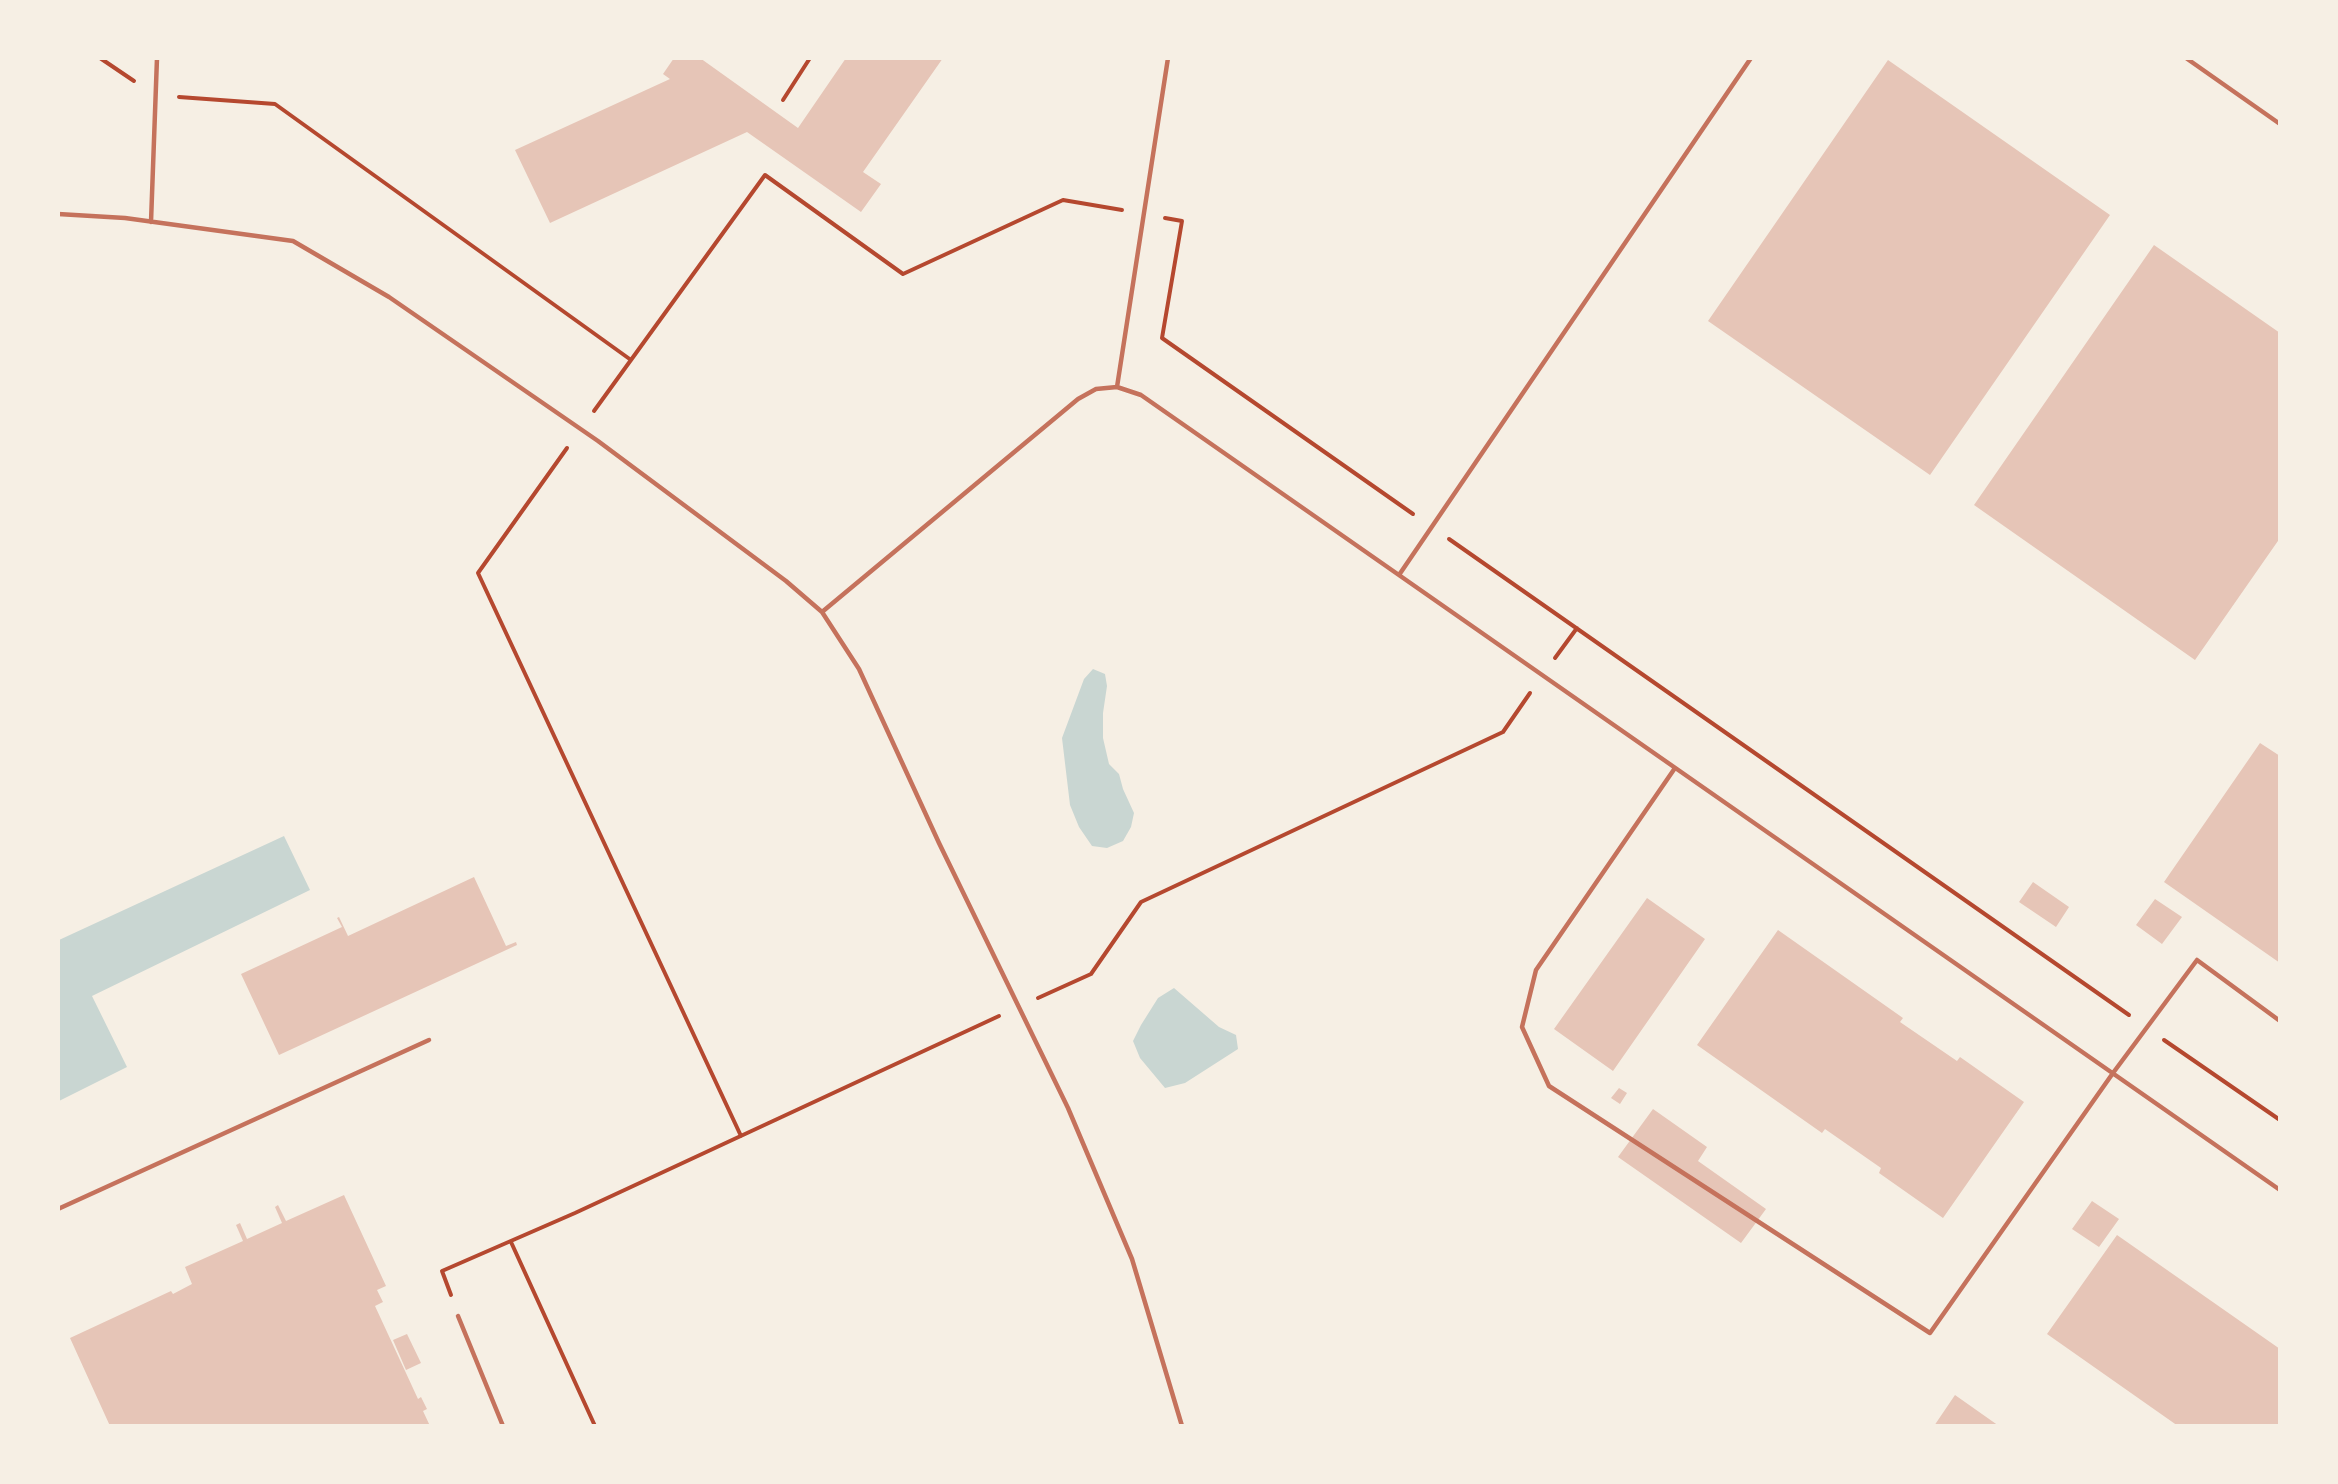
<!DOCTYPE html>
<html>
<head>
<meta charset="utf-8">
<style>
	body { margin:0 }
	#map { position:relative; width:2338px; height:1484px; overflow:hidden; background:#f6efe4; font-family:Lato,sans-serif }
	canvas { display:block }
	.frame { position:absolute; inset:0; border:60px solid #f6efe4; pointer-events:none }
</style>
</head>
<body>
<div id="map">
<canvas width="2338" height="1484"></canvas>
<div class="frame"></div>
</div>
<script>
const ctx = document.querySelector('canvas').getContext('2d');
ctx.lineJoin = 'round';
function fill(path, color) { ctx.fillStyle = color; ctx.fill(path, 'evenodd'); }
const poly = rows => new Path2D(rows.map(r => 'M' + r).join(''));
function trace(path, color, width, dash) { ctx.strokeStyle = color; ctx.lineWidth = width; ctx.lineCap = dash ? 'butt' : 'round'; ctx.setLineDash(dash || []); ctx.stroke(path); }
fill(poly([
	[1093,669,1105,674,1107,686,1103,713,1103,738,1109,764,1119,774,1123,789,1134,813,1131,827,1123,841,1107,848,1092,846,1079,827,1070,805,1062,738,1084,679],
	[284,836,310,890,92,996,127,1067,59,1101,59,940],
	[1174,988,1219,1027,1236,1035,1238,1049,1185,1083,1165,1088,1140,1058,1133,1041,1141,1025,1158,998]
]), '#c9d6d2');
fill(poly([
	[674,58,700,58,798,128,846,58,943,58,863,172,881,184,861,212,747,132,550,223,515,150,670,79,663,74],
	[1888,60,2110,215,1930,475,1708,321],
	[2154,245,2280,333,2280,538,2195,660,1974,505],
	[2260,743,2280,756,2280,963,2164,882],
	[474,877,506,946,516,942,517,945,279,1055,241,974,342,927,337,918,339,917,348,936],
	[2033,882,2069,907,2056,927,2019,902],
	[1647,898,1705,939,1613,1071,1554,1029],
	[2155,899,2182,917,2162,944,2136,925],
	[1778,930,1903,1018,1900,1022,1957,1061,1960,1057,2024,1102,1943,1218,1879,1173,1881,1168,1825,1129,1822,1133,1697,1045],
	[1619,1088,1627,1093,1620,1104,1611,1098],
	[1653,1109,1707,1147,1698,1161,1766,1209,1741,1243,1618,1157],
	[344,1195,386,1286,377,1290,383,1302,375,1306,418,1399,421,1397,427,1409,423,1411,430,1426,110,1426,70,1338,171,1291,173,1294,192,1284,185,1267,243,1241,236,1225,240,1223,247,1239,282,1223,275,1207,278,1205,286,1221],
	[2092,1201,2119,1219,2099,1247,2072,1229],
	[2117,1235,2280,1349,2280,1426,2178,1426,2047,1334],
	[407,1334,421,1363,406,1370,393,1340],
	[1955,1395,1999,1426,1934,1426]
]), '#e6c5b7');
trace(poly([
	[100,58,134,81],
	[179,97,275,104,631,360],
	[783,100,810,58],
	[1165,218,1182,221,1162,338,1413,514],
	[594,411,765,175,903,274,1063,200,1122,210],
	[567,448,478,573,741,1136],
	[1449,539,2129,1015],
	[1555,658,1577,628],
	[1038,998,1091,974,1141,902,1503,732,1530,693],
	[2164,1040,2280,1120],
	[511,1242,595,1426],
	[451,1295,442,1271,575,1213,999,1016]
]), '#b5482f', 4);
trace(poly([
	[2186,58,2280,124],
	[58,214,125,218,293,241,389,297,598,441,786,581,822,612,859,669,939,843,1068,1108,1132,1259,1182,1426],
	[151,222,157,58],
	[1117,387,1168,58],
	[1399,575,1751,58],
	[822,612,1078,399,1096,389,1117,387,1141,395,2280,1190],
	[1675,768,1536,970,1522,1027,1549,1086,1930,1333,2113,1073,2197,960,2280,1021],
	[58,1209,429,1040],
	[458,1316,503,1426]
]), '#c5725c', 4.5);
</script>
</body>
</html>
